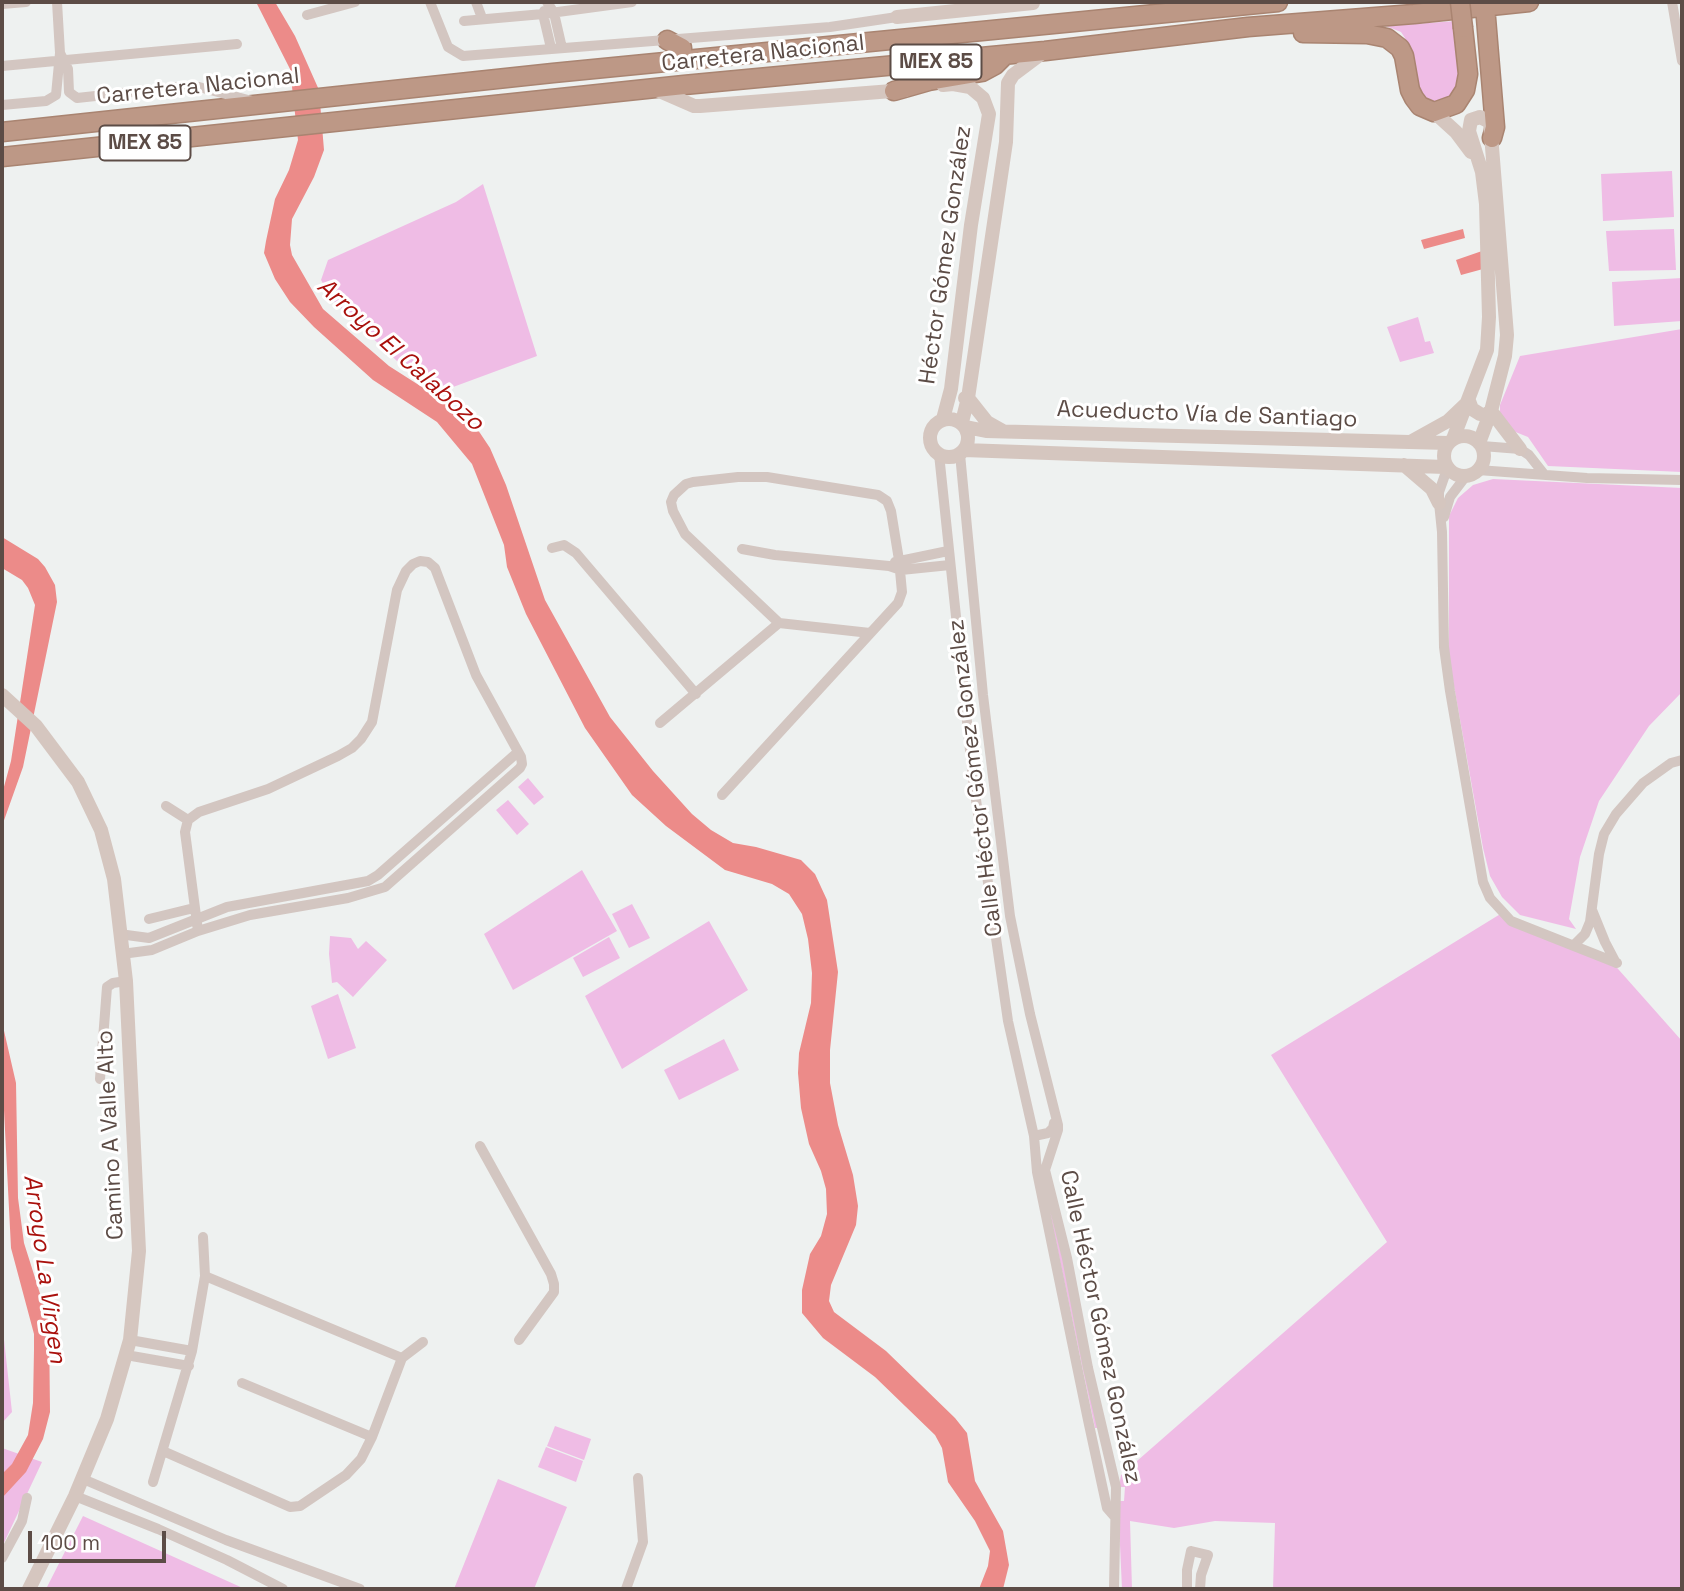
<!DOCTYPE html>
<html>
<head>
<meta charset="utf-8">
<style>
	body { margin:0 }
	#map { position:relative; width:1684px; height:1591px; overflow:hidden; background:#eef1f0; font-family:"Space Grotesk",sans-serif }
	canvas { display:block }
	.frame { position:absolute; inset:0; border:4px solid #5c4c46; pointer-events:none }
	.scale { position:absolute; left:28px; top:1531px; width:138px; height:32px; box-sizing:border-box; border:4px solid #5c4c46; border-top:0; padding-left:9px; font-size:21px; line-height:24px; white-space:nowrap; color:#5c4c46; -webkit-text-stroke:5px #fff; paint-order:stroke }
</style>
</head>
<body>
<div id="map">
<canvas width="1684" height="1591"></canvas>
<div class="frame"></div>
<div class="scale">100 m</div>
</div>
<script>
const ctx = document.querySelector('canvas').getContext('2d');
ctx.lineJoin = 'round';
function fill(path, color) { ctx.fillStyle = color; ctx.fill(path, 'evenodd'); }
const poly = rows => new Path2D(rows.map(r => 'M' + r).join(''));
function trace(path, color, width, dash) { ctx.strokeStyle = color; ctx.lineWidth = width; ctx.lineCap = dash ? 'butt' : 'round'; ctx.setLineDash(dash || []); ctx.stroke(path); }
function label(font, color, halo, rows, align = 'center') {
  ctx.font = font + ' "Space Grotesk",sans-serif'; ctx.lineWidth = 6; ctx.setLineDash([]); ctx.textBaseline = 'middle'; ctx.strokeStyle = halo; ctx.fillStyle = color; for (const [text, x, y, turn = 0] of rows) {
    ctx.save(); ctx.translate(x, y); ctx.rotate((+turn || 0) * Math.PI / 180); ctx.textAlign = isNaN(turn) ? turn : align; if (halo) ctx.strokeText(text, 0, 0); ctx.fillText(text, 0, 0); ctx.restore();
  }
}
fill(poly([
	[1456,21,1462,89,1454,99,1435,104,1426,101,1419,93,1405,38,1401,32,1386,26],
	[1672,171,1674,217,1603,221,1601,174],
	[483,184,537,356,445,390,397,361,335,303,321,280,328,260,456,202],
	[1674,229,1676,270,1609,271,1606,231],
	[1682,278,1682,321,1614,326,1612,282],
	[1418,317,1425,342,1430,341,1434,353,1400,362,1387,327],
	[1682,329,1682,472,1548,466,1528,437,1513,431,1500,417,1500,405,1520,356],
	[1493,479,1682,488,1682,692,1649,726,1599,801,1580,857,1569,919,1576,929,1520,915,1502,897,1490,876,1483,848,1449,658,1449,516,1458,498,1473,485],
	[528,778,544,797,534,805,518,787],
	[508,800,529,824,517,835,496,810],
	[582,870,617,931,513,990,484,934],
	[632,904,650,938,629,948,612,914],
	[1502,913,1611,961,1682,1041,1682,1589,1273,1589,1275,1523,1215,1521,1174,1528,1130,1521,1132,1589,1122,1589,1118,1501,1124,1501,1125,1487,1119,1487,1121,1475,1387,1242,1271,1055],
	[709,921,748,990,622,1069,585,996],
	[330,936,351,938,358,949,366,941,387,960,353,997,337,982,332,983,329,954],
	[609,937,620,958,583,977,573,958],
	[338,994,356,1048,328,1059,311,1006],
	[724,1039,739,1070,679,1100,664,1070],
	[1049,1193,1099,1428,1095,1428,1046,1194],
	[2,1321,12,1412,2,1423],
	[555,1426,591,1439,584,1460,547,1446],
	[546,1447,583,1461,576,1482,538,1467],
	[2,1448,42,1462,2,1547],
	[498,1479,567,1507,534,1589,454,1589],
	[83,1516,245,1589,46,1589]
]), '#efbce5');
fill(poly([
	[256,2,275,2,295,36,319,90,324,150,314,177,292,219,290,245,292,255,323,309,389,366,447,403,472,423,480,433,490,448,506,485,545,600,610,717,653,771,692,814,711,830,733,843,756,847,801,860,815,874,827,900,838,972,830,1050,830,1083,838,1125,853,1175,858,1206,856,1225,831,1285,829,1301,834,1312,886,1351,955,1418,967,1433,975,1481,1003,1531,1009,1565,1003,1589,979,1589,988,1566,990,1551,975,1521,948,1482,942,1448,935,1435,875,1377,823,1338,802,1313,802,1290,810,1254,821,1236,827,1214,826,1189,821,1171,809,1144,801,1108,798,1073,799,1053,811,1003,812,973,808,939,802,914,789,894,772,884,725,870,666,826,632,795,585,728,526,614,507,567,504,545,472,464,437,422,373,380,314,327,290,302,275,279,264,253,266,241,275,199,289,170,298,140,290,69],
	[1463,229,1465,238,1424,249,1421,240],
	[1482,251,1483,269,1461,275,1456,260],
	[2,537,38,559,45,567,55,585,57,602,23,767,2,826,2,794,11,761,35,605,28,588,22,580,2,568],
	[2,1022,16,1083,18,1198,24,1243,49,1322,50,1412,43,1439,26,1472,2,1498,2,1474,12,1464,28,1435,33,1403,34,1350,34,1334,11,1248,2,1071]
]), '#ec8b89');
const highway = poly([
	[1485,6,1495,127,1492,138],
	[1303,33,1367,34,1387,38,1400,48,1404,56,1410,90,1414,98,1420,106,1434,112,1456,104,1465,90,1468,74,1463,28],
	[667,40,682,48,682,55,676,61],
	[894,91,929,81,982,72,995,65,1005,55],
	[2,132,553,73,1278,2],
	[2,157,684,85,1045,51,1248,27,1414,14,1529,2]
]);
trace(highway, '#a98471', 21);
trace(poly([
	[430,2,448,47,463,56,830,27,897,17],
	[476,2,482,18],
	[547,2,554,13,562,48],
	[1672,2,1682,61],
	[2,4,26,2],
	[544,11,543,14,551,48],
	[307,15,355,2],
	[464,21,543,14,632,2],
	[60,53,68,69,69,92,77,98,178,87,199,87,252,101],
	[2,66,237,44],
	[2,105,46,101,56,95,60,53,57,2],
	[1482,446,1520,449,1529,455,1544,474],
	[939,454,973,779,1008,1021,1034,1136,1037,1172,1088,1420,1107,1508,1114,1516],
	[960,454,983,695,1010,916,1030,1014,1058,1125,1058,1130,1045,1170,1067,1258,1088,1368,1116,1487,1114,1589],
	[1447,469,1439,492,1439,503,1442,532,1444,647,1450,691,1483,882,1490,898,1511,921,1617,963],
	[1478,470,1587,478,1682,480],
	[1444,517,1450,497,1466,476],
	[552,548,564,545,576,553,696,694],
	[742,549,775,555,889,566,901,570,950,565],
	[895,562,948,551],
	[660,723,779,623],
	[722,795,898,603,902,592,899,560,891,511,887,501,878,495,767,477,738,477,693,482,686,484,674,495,671,502,673,511,685,534,779,623,870,633],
	[166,806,188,820],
	[1592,910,1605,942,1616,963],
	[149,919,194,908],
	[119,934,149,938,227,907,368,881,378,875,518,752],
	[1574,945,1585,934,1590,922,1599,854,1604,834,1616,814,1643,783,1671,763,1682,760],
	[122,954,152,950,198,931,250,915,348,898,385,887,520,768,522,764,521,757,476,675,438,576,435,568,428,562,420,561,413,564,406,571,397,590,372,722,361,739,352,748,338,756,268,789,199,812,188,820,185,832,198,931],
	[100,1079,107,987,113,983,126,981],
	[1034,1136,1048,1133,1053,1128,1054,1123],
	[480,1146,551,1274,554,1284,554,1292,519,1340],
	[205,1276,402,1358],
	[130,1340,192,1351],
	[126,1355,189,1366],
	[402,1358,423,1342],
	[242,1383,372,1437],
	[163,1451,290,1507,300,1506,346,1475,361,1459,372,1437,402,1358],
	[83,1479,226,1540,360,1589],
	[153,1482,192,1351,205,1276,203,1237],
	[75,1496,158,1529,227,1560,283,1589],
	[2,1558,22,1521,27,1498],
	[626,1589,643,1542,638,1478],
	[1187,1589,1187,1570,1191,1551,1208,1555,1201,1575,1200,1589]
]), '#d3c6c1', 10);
trace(poly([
	[897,17,1033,3],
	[943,85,953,84,970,87,983,98,989,114,971,225,951,389,943,419],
	[655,89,694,106,700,106,905,90],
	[1434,112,1456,132,1471,152],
	[965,398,968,398,987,422,1003,431],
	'930 438a19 19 0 1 1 38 0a19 19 0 1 1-38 0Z',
	[962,422,968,398,1006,142,1008,83,1013,75,1045,51],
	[966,427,986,431,1448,443],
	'1444 456a20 20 0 1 1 40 0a20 20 0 1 1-40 0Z',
	[1453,439,1487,350,1489,317,1486,204,1482,172,1469,131,1471,120,1480,117,1490,122,1507,335,1505,356,1491,411,1479,443],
	[1412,441,1448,421,1469,401,1472,409,1480,414,1485,415,1491,411,1520,449],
	[964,450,1445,467],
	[1404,465,1432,489,1439,503],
	[2,695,36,726,78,782,101,830,114,879,126,981,139,1251,130,1340,107,1419,75,1496,29,1589]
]), '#d5c6bf', 14);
trace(highway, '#bd9886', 18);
const highwayBridge = poly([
	[1460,2,1463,28]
]);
trace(highwayBridge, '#a98471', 21, []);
trace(highwayBridge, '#bd9886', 18);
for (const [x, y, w] of [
	[936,62,91],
	[145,143,91]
]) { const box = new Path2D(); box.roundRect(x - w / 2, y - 17.5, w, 35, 5); ctx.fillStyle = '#fff'; ctx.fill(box); trace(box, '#5c4c46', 2); }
label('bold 21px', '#5c4c46', null, [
	["MEX 85",936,62],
	["MEX 85",145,143]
]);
label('23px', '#5c4c46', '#fff', [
	["Carretera Nacional",763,54,-6],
	["Carretera Nacional",198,87,-6],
	["Héctor Gómez González",946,255,-82],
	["Acueducto Vía de Santiago",1207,415,2],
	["Calle Héctor Gómez González",976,778,-97],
	["Camino A Valle Alto",111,1135,-93],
	["Calle Héctor Gómez González",1100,1327,78]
]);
label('italic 24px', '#a9100c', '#fff', [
	["Arroyo El Calabozo",400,355,42],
	["Arroyo La Virgen",44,1269,82]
]);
</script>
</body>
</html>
